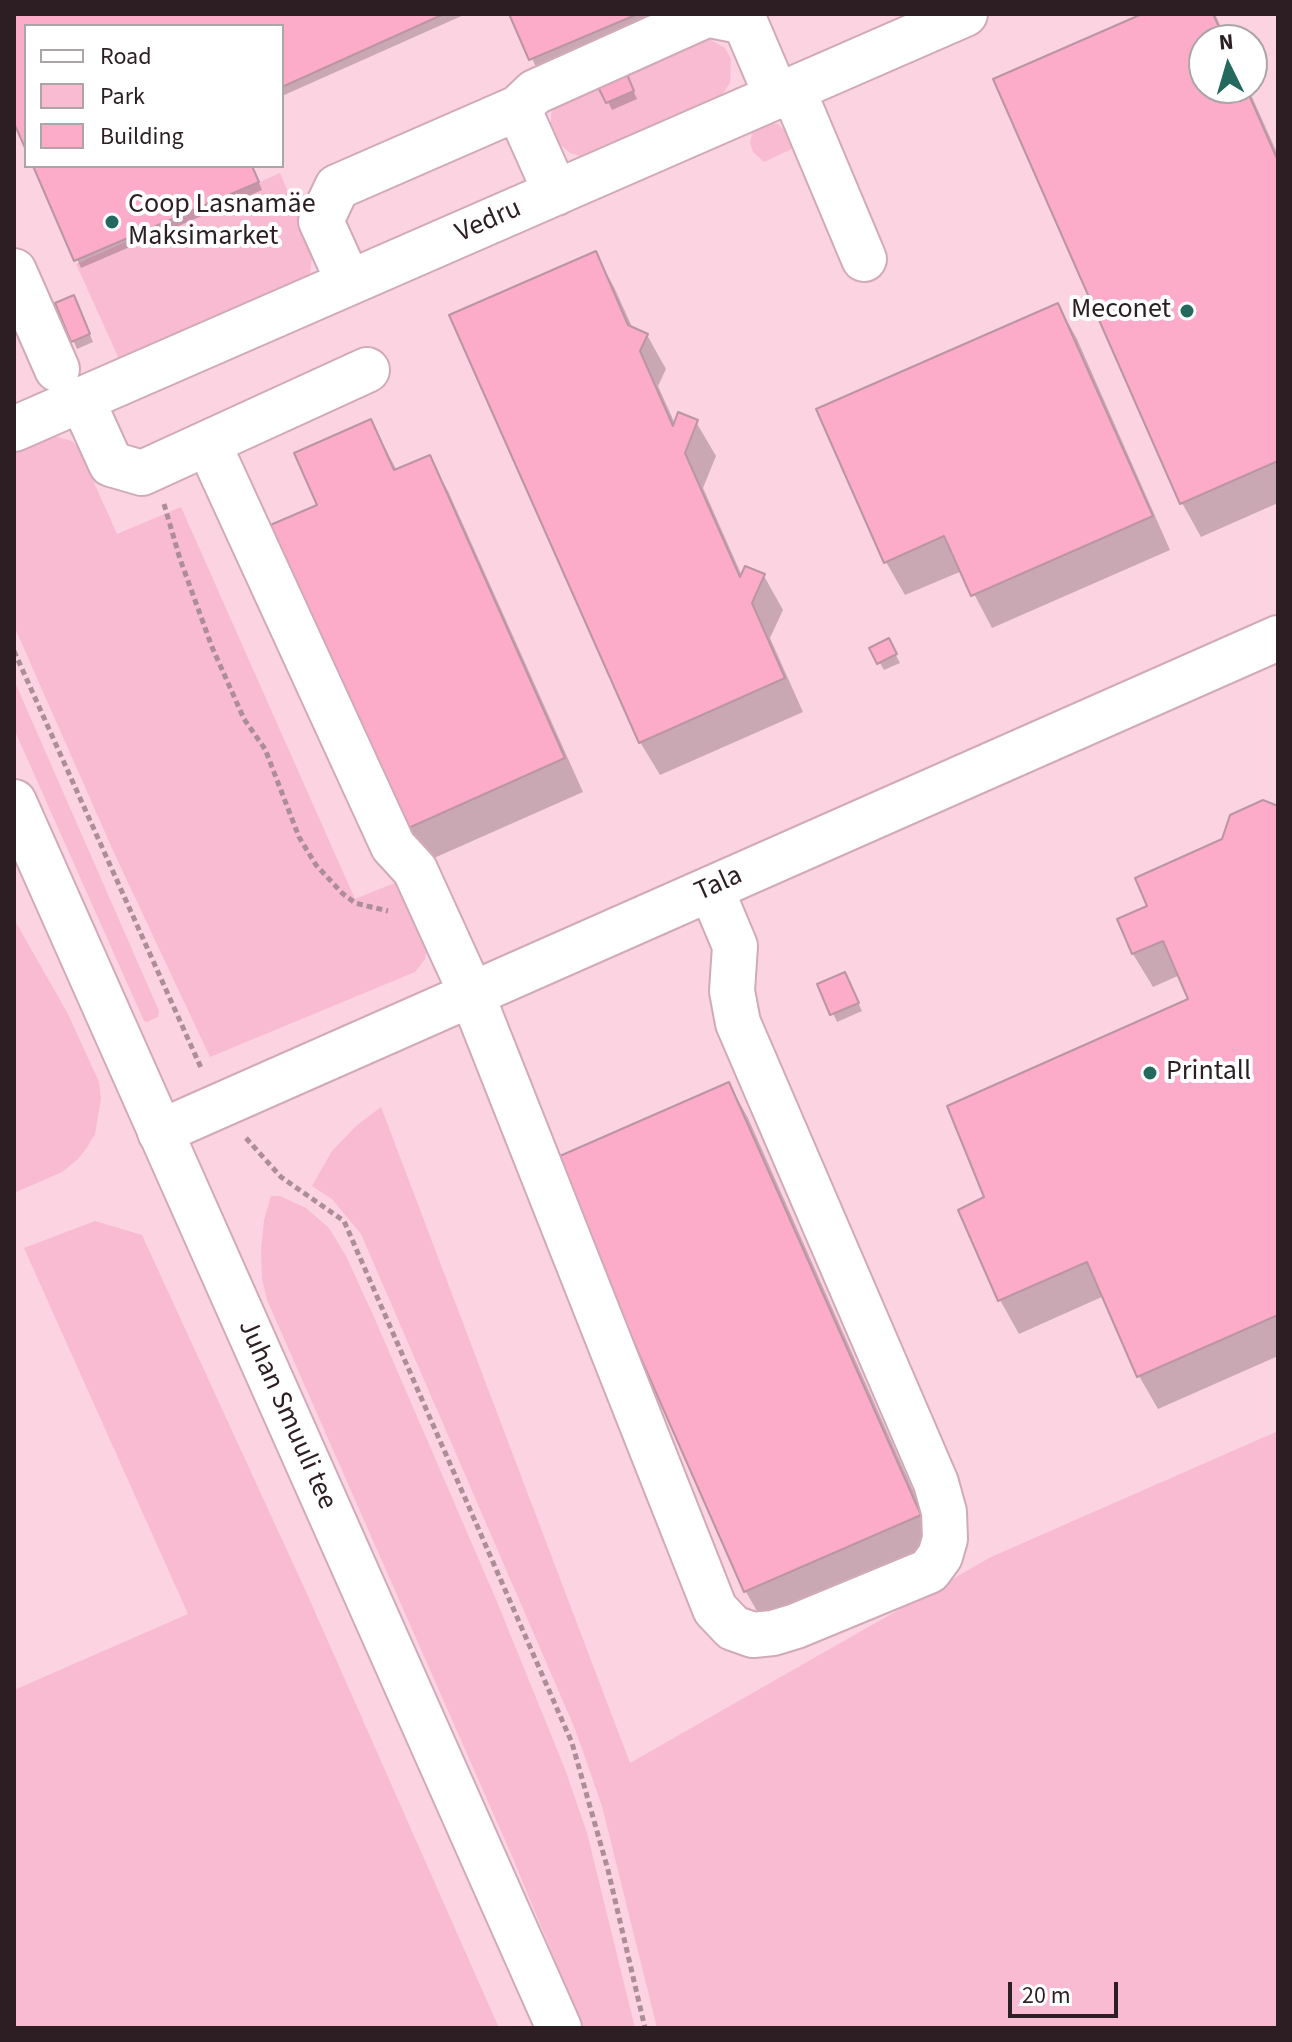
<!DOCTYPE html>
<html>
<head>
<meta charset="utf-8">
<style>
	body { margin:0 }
	#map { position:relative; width:1292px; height:2042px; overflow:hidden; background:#fcd3e1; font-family:"Source Sans 3",sans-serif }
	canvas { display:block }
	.frame { position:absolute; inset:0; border:16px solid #2c1e23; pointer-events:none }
	.legend { position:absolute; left:24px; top:24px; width:260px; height:144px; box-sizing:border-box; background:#fff; border:2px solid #aba5a7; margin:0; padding:10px 14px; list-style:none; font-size:24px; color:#2c1e23 }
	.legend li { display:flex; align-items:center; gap:16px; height:40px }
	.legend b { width:40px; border:2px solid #aba5a7 }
	.north { position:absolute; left:1188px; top:24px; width:80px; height:80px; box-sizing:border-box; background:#fff; border:2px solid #aba5a7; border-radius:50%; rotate:355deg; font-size:22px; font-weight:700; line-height:32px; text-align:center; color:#2c1e23 }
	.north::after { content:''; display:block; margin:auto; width:28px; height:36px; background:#23695e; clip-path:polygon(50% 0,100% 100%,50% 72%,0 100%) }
	.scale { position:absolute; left:1008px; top:1982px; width:110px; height:36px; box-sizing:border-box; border:4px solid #2c1e23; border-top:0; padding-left:10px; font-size:24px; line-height:28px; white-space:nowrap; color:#2c1e23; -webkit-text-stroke:6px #fff; paint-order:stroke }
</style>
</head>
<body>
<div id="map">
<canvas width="1292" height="2042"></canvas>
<div class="frame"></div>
<ul class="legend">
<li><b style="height:10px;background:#fff"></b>Road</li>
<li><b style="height:22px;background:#f8bbd1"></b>Park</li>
<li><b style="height:22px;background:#fcabc9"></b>Building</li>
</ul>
<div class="north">N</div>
<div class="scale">20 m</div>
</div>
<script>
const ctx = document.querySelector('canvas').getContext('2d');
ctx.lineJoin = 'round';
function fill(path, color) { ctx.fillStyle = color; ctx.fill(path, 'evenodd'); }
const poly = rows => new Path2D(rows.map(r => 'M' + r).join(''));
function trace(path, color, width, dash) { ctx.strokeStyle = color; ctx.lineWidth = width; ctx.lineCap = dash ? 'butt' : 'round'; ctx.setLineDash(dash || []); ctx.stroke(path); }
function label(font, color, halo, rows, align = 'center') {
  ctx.font = font + ' "Source Sans 3",sans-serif'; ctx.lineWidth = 8; ctx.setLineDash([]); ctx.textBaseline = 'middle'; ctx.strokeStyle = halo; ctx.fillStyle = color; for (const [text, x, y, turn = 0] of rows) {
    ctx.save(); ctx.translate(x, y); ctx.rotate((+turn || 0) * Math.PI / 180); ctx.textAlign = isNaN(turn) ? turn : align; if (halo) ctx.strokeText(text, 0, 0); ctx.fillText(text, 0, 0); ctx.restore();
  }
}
fill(poly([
	[704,36,725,48,731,59,730,83,724,92,715,100,591,154,580,156,570,153,555,140,551,129,551,114,557,102],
	[767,123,778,124,784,130,794,148,764,162,753,152,750,143,753,129],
	[280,173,313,250,310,273,304,279,120,361,76,264],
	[54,436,72,441,78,447,117,534,181,507,355,899,402,880,428,945,425,959,415,972,210,1057,115,855,14,626,14,452],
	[14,680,159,1011,158,1017,147,1022,144,1021,14,729],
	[14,919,68,1014,99,1082,101,1099,95,1134,86,1149,77,1160,62,1172,14,1193],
	[381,1107,630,1763,991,1557,1278,1431,1278,2028,657,2028,602,1806,575,1729,361,1234,332,1199,312,1186,332,1151,356,1126],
	[271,1196,280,1196,306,1208,329,1228,346,1256,374,1317,495,1597,565,1769,587,1833,635,2028,583,2028,512,1856,267,1300,262,1279,261,1251,264,1220],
	[95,1221,142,1235,308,1596,499,2028,14,2028,14,1690,188,1614,24,1248]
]), '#f8bbd1');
fill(poly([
	[14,14,466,14,282,96,282,26,26,26,26,145,14,118],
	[511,14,661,14,536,67],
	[1147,14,1215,14,1227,40,1204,40,1204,88,1248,88,1278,155,1278,503,1201,537,1182,503,996,80],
	[630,83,637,99,612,110,600,86],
	[35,166,252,166,262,190,81,268],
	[595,253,614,287,633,329,647,335,666,369,658,386,676,426,696,422,716,456,703,488,742,576,764,576,783,610,770,638,803,712,660,775,640,742],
	[57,304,78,306,93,342,77,349],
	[1058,305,1077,339,1170,550,992,628,962,571,905,595,886,562],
	[371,421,397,471,429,457,448,491,583,792,425,862,405,829],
	[888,641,900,663,884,670,872,649],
	[1278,808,1278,1356,1158,1409,1139,1376,1104,1296,1019,1334,1000,1300,960,1211,987,1198,1191,1000,1180,975,1153,987,1133,954,1120,920,1150,907,1224,840],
	[849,983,862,1011,837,1022,820,985],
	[729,1084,748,1118,939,1549,765,1625,746,1592,556,1160]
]), '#0003');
const building = poly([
	[14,14,444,14,282,87,282,26,26,26,26,150,14,123,14,14],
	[509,14,638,14,529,60,509,14],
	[1142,14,1213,14,1225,40,1204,40,1204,88,1246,88,1278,161,1278,461,1180,504,993,79,1142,14],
	[626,72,634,91,606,103,597,85,626,72],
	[33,166,252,166,259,182,74,261,33,166],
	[596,251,628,325,648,334,640,351,673,426,678,412,698,420,685,453,740,577,745,566,765,574,752,603,785,678,639,743,449,315,596,251],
	[74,295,90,334,71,342,55,303,74,295],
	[1058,303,1153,516,971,596,944,536,884,563,816,409,1058,303],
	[371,419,394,470,430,455,565,758,404,830,268,526,317,505,294,453,371,419],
	[889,638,897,654,877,664,869,648,889,638],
	[1263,800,1278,806,1278,1315,1137,1377,1087,1262,998,1301,958,1210,984,1197,947,1106,1188,999,1163,941,1132,954,1117,919,1147,906,1135,878,1222,839,1230,815,1263,800],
	[845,972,859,1003,830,1015,817,984,845,972],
	[729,1082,921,1515,744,1592,553,1159,729,1082]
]);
fill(building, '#fcabc9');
trace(building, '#bb95a2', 2);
const minor = poly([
	[704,14,745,22,777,97],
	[793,90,864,259],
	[518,108,535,92,704,16],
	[14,271,57,369],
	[349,283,321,221,337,187,518,108,556,193],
	[82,400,111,464,142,473,367,370],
	[14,429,965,14],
	[208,443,393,846,415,870,472,995,715,1609,733,1628,753,1635,773,1633,796,1626,929,1571,940,1556,945,1539,944,1512,936,1483,738,1023,732,991,735,946,711,889],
	[160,1132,1278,638]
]);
const major = poly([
	[14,802,559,2028]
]);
trace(minor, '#d1aab7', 48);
trace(major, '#d1aab7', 48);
trace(poly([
	[164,504,180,559,212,647,244,719,265,749,299,837,316,865,342,893,355,903,388,911],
	[14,651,202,1070],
	[246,1138,281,1177,344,1221,572,1743,608,1870,645,2028]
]), '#ac8d98', 5, [6, 4]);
trace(minor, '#fff', 44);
trace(major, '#fff', 44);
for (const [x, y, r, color] of [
	[112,222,8,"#23695e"],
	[1187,311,8,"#23695e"],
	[1150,1073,8,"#23695e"]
]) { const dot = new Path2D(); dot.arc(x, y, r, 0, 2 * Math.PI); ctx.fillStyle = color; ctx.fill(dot); trace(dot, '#fff', 3); }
label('28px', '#2c1e23', '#fff', [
	["Coop Lasnamäe",128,206],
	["Maksimarket",128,238],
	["Meconet",1171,311,"right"],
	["Printall",1166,1073]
], 'left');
label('28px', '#2c1e23', '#fff', [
	["Vedru",489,222,-24],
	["Tala",719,885,-24],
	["Juhan Smuuli tee",286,1415,66]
]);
</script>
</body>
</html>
